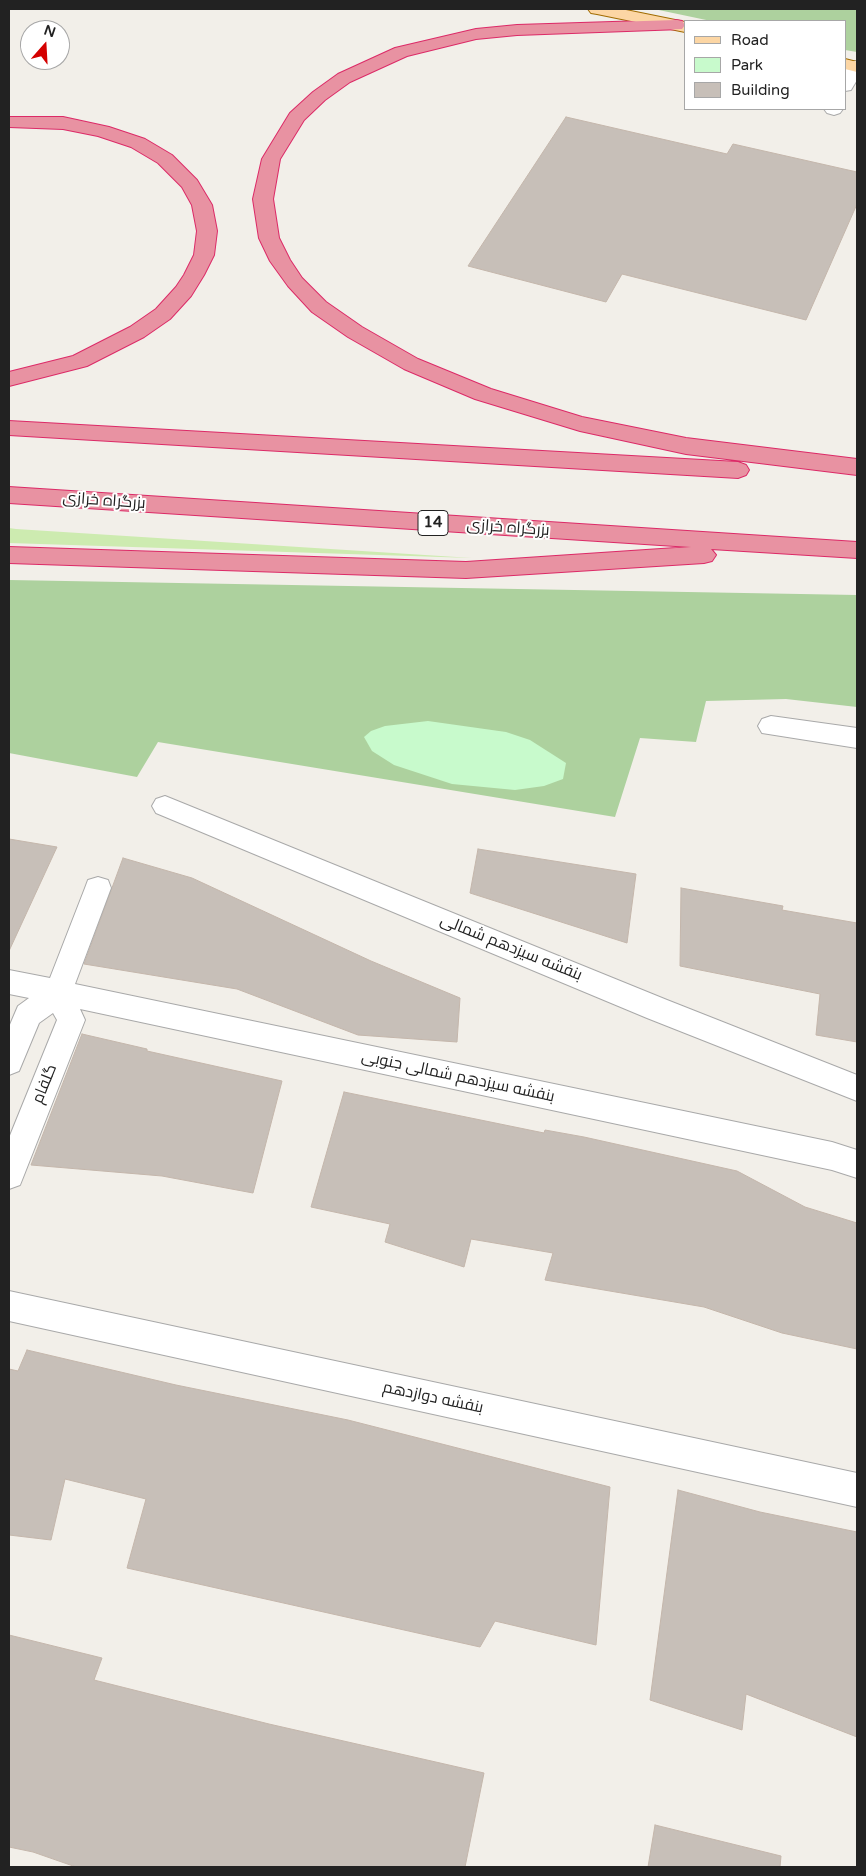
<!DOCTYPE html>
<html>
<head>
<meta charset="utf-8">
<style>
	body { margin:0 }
	#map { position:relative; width:866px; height:1876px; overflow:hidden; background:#f2efe9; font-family:"Varela Round",sans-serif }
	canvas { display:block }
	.frame { position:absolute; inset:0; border:10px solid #222; pointer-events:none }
	.legend { position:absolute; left:684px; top:20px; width:162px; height:90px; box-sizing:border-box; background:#fff; border:1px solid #a7a7a7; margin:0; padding:6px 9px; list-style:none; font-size:15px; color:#222 }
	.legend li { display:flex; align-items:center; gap:10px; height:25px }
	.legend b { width:25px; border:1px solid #a7a7a7 }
	.north { position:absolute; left:20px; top:20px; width:50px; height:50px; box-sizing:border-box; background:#fff; border:1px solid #a7a7a7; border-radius:50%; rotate:19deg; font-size:14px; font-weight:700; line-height:20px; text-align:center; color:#222 }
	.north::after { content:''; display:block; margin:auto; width:18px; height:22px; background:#d40000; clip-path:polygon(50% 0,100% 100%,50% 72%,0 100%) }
</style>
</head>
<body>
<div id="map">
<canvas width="866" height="1876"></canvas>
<div class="frame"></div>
<ul class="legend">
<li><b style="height:6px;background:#fcd6a4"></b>Road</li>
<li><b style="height:14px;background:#c8facc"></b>Park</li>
<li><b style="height:14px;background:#c7bfb8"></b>Building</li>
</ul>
<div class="north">N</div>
</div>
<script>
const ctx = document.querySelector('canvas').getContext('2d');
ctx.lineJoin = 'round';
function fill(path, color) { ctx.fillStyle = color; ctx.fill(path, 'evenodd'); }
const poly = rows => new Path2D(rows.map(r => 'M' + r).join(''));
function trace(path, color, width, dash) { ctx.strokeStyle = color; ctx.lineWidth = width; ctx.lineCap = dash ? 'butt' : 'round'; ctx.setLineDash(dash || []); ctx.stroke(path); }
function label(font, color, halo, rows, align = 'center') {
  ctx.font = font + ' "Varela Round",Cairo,sans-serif'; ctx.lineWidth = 4; ctx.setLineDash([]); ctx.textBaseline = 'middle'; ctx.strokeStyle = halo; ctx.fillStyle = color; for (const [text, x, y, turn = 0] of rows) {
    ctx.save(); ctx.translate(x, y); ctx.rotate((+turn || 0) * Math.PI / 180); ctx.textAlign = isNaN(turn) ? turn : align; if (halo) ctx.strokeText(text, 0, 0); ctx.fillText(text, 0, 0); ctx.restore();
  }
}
fill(poly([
	[9,528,16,529,472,558,9,543]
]), '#cdebb0');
fill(poly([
	[654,9,857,9,857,52,845,50,845,21,711,21],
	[9,580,857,595,857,707,786,699,706,701,696,742,640,738,615,817,158,742,137,777,9,753]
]), '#add19e');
fill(poly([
	[428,721,506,732,530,740,566,763,563,779,544,786,515,790,452,784,394,765,372,751,364,737,371,731,385,726]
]), '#c8facc');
const building = poly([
	[566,117,727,154,733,144,857,172,857,204,806,320,622,274,606,302,468,266,566,117],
	[9,839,57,847,9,951,9,839],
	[478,849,636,874,627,943,470,893,478,849],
	[123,858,192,878,371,961,460,998,457,1042,358,1035,237,989,84,964,123,858],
	[681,888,783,906,782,910,857,923,857,1042,816,1035,820,994,680,966,681,888],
	[82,1034,147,1049,147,1051,282,1081,253,1193,162,1176,31,1165,82,1034],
	[344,1092,544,1133,545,1130,584,1137,737,1171,805,1207,857,1223,857,1349,782,1333,704,1307,545,1280,553,1253,471,1239,464,1267,385,1242,390,1224,311,1207,344,1092],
	[27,1350,176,1385,348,1420,610,1487,596,1645,495,1621,480,1647,127,1568,146,1499,65,1479,51,1540,9,1535,9,1369,18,1371,27,1350],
	[678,1490,760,1512,857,1532,857,1737,746,1694,742,1730,650,1700,678,1490],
	[9,1635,102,1658,94,1680,269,1724,484,1773,465,1867,76,1867,33,1852,9,1847,9,1635],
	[655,1825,781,1856,780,1867,648,1867,655,1825]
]);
fill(building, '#c7bfb8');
trace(building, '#c4b6ab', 1);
const minor = poly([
	[857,61,857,80,851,90,845,91,845,69,849,62,857,61],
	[824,109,843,109,840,113,834,115,827,113,824,109],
	[771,716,857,728,857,748,762,733,758,726,762,719,771,716],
	[165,796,667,1000,857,1075,857,1101,647,1018,156,813,152,806,156,799,165,796],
	[98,877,108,880,111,888,75,984,832,1142,857,1150,857,1178,832,1170,80,1009,85,1020,24,1175,20,1185,9,1189,9,1138,57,1020,53,1013,39,1023,19,1071,9,1075,9,1027,18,1006,29,998,9,994,9,970,50,978,85,888,88,880,98,877],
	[9,1291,857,1473,857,1507,9,1321,9,1291]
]);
const major = poly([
	[588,9,621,9,685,22,685,32,597,14,591,13,588,9],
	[845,59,857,62,857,72,845,69,845,59]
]);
const highway = poly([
	[676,20,682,21,685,25,682,29,517,35,476,39,407,56,350,82,325,100,304,120,280,159,273,199,279,238,290,260,302,278,326,302,362,327,418,359,491,389,582,417,686,438,857,459,857,475,686,454,580,431,475,399,404,369,348,337,312,312,288,286,270,261,259,238,253,199,262,159,290,113,313,92,338,74,395,48,476,29,517,25,676,20],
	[9,117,63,117,109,127,145,139,172,155,197,180,212,205,217,231,214,255,204,275,191,296,170,319,144,337,87,366,9,386,9,372,73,356,130,327,156,309,176,287,184,275,194,255,197,231,192,205,182,187,158,163,131,147,98,136,63,129,9,127,9,117],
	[9,421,738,462,746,465,749,470,746,475,738,478,9,435,9,421],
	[9,487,857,542,857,558,711,549,716,555,712,561,704,563,466,578,9,563,9,547,466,562,691,547,9,503,9,487]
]);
trace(minor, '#a9a9a9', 2);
trace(major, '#a06b00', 2);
trace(highway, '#dc2a67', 2);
fill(minor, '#fff');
fill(major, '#fcd6a4');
fill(highway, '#e892a2');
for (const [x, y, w] of [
	[433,523,30]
]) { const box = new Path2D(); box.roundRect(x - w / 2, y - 12.5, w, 25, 4); ctx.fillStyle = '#fff'; ctx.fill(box); trace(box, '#222', 1); }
label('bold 15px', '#222', null, [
	["14",433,523]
]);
label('16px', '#222', '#fff', [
	["بزرگراه خرازی",104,501,4],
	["بزرگراه خرازی",508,528,4],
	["بنفشه سیزدهم شمالی",511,948,22],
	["بنفشه سیزدهم شمالی جنوبی",458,1077,12],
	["گلفام",45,1084,-68],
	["بنفشه دوازدهم",433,1398,12]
]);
</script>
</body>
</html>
